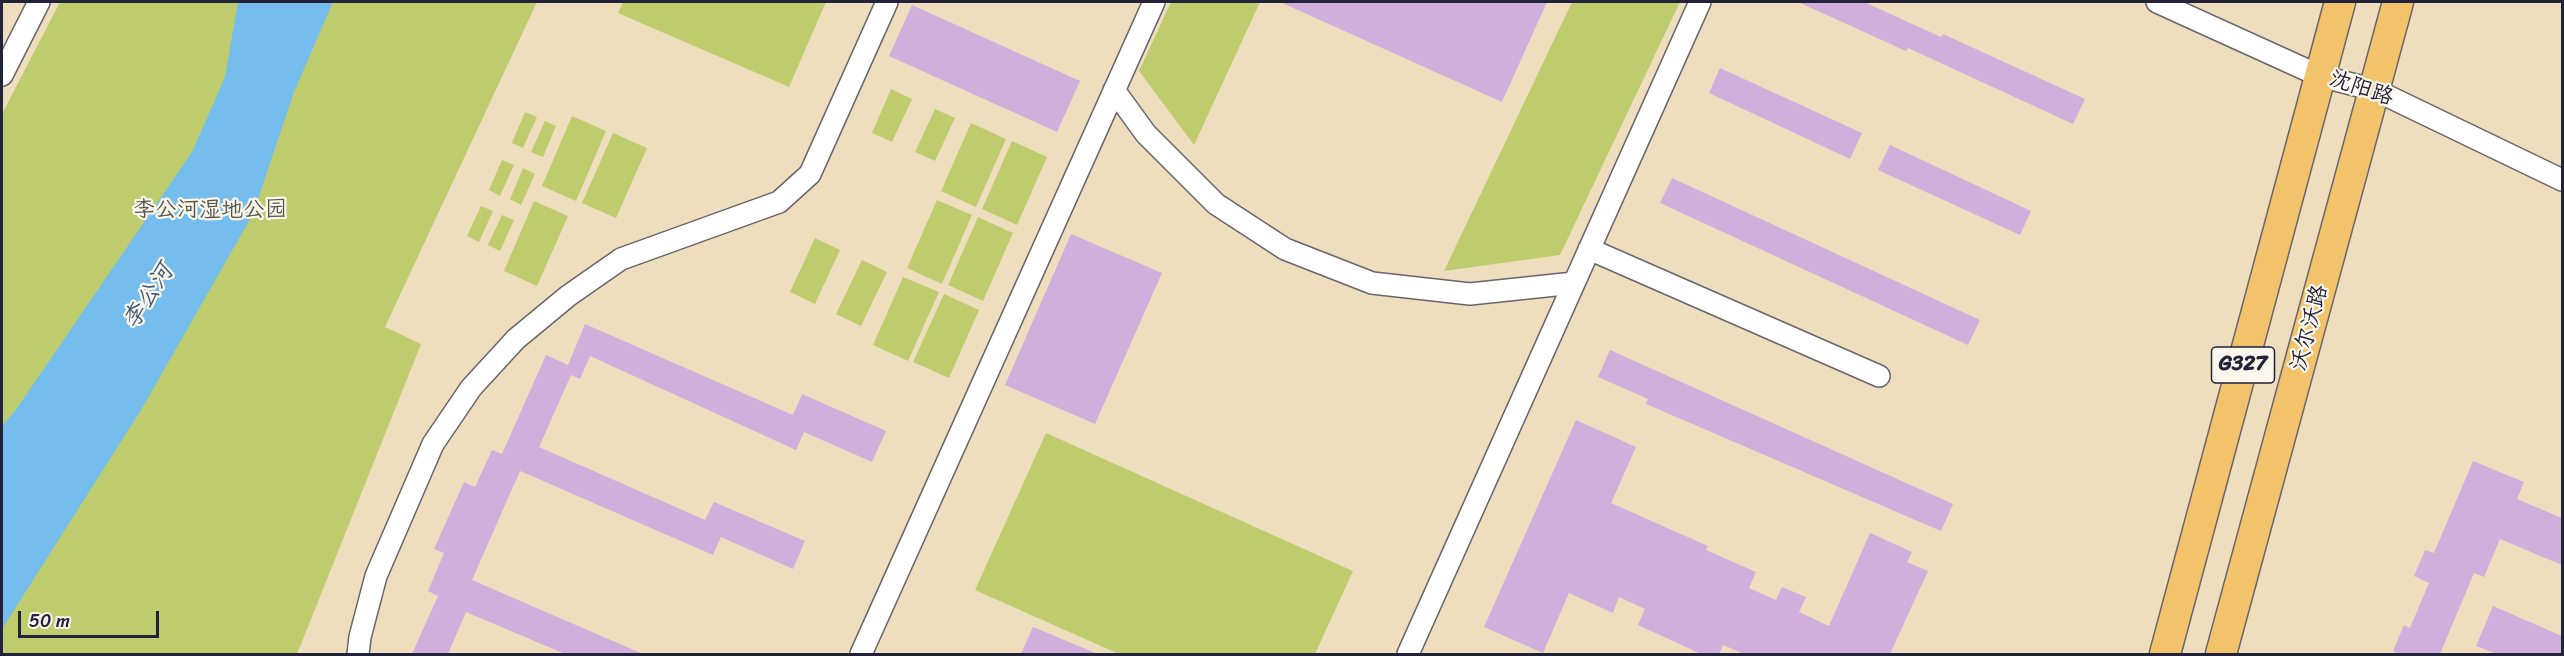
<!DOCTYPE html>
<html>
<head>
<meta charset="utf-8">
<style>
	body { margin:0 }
	#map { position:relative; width:2564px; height:656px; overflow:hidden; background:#eedebe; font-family:Sriracha,sans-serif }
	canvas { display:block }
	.frame { position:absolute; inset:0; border:3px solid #22223b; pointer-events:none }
	.scale { position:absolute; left:18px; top:611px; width:141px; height:27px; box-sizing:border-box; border:3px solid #22223b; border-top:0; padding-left:8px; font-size:18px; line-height:21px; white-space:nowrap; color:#22223b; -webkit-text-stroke:4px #fbf7ec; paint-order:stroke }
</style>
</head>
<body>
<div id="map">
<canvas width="2564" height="656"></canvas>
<div class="frame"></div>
<div class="scale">50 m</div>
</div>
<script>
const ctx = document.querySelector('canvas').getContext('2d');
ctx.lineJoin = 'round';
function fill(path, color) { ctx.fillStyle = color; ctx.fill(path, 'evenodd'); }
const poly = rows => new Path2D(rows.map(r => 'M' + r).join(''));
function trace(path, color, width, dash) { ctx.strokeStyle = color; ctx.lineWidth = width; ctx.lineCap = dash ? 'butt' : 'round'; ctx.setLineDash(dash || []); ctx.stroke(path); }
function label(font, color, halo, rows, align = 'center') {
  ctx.font = font + ' Sriracha,"LXGW WenKai TC",sans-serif'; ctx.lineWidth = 4.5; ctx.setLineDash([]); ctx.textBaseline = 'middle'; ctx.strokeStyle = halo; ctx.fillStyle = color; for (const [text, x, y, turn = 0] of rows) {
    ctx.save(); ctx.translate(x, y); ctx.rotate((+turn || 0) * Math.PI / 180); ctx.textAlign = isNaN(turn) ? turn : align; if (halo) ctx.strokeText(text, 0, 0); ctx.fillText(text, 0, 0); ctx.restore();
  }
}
fill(poly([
	[60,2,537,2,385,327,421,344,297,654,2,654,2,114],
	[623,2,826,2,789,87,618,13],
	[1171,2,1260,2,1194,145,1139,71],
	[1572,2,1680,2,1560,255,1444,271],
	[891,89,912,99,892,142,872,133],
	[935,109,955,118,935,161,915,152],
	[525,112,537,117,523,148,512,143],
	[572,116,606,131,576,201,542,186],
	[545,121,556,126,543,157,531,152],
	[971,123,1006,139,976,207,941,191],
	[613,133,647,148,616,218,582,203],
	[1012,141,1047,157,1017,225,982,209],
	[502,160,514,165,500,196,489,190],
	[523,168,535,174,521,205,510,199],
	[937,200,972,215,942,284,907,268],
	[534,201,568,216,537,286,504,271],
	[481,206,493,211,479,242,467,236],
	[502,215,514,220,500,251,488,245],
	[978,217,1013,233,983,301,948,285],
	[815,238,840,250,815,304,790,292],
	[862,260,887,272,861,326,836,314],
	[903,277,939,292,908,361,873,345],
	[944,294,979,310,949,378,913,362],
	[1046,433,1353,571,1315,654,1119,654,975,590]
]), '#bfcc6e');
fill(poly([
	[238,2,333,2,294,92,253,214,141,410,2,629,2,426,15,411,192,152,225,77]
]), '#75bded');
fill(poly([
	[1280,2,1547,2,1502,102],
	[1798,2,1864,2,1941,37,1943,34,2085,99,2073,124,1908,48,1906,51],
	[912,5,1080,81,1057,132,889,56],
	[1720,68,1862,133,1850,159,1709,93],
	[1890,145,2031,211,2020,235,1878,170],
	[1672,178,1980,320,1968,345,1660,203],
	[1071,234,1162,273,1095,424,1005,385],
	[585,324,793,415,802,394,886,431,872,462,804,432,796,450,590,356,580,379,571,375,539,447,705,520,714,502,805,541,793,569,721,537,713,555,520,471,472,580,643,654,565,654,466,612,448,654,412,654,438,596,428,591,444,553,434,549,464,482,475,487,492,450,502,454,546,355,568,365],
	[1610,350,1953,504,1941,531,1646,404,1648,399,1598,377],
	[1576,420,1636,447,1611,503,1708,546,1706,550,1756,572,1749,588,1776,600,1782,587,1806,597,1799,612,1829,626,1870,533,1912,552,1907,562,1928,571,1890,654,1744,654,1723,645,1719,654,1701,654,1638,625,1645,609,1619,597,1613,613,1569,593,1543,653,1484,627],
	[2473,461,2524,482,2517,499,2562,518,2562,565,2500,539,2484,577,2474,573,2440,654,2400,654,2393,651,2404,625,2410,628,2429,583,2414,576,2425,550,2434,553],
	[2493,606,2562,636,2562,654,2497,654,2476,646],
	[1033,627,1098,654,1021,654]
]), '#d0afdd');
const minor = poly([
	[2157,2,2320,76,2375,90,2562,180],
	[2,75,39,2],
	[1114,90,1146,134,1216,204,1285,249,1372,283,1470,294,1574,283],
	[1589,249,1879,376],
	[358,654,360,637,376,576,433,444,471,388,516,339,568,296,621,259,779,202,810,174,887,2],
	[861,654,1154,2],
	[1408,654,1700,2]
]);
const highway = poly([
	[2165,654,2340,2],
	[2221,654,2398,2]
]);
trace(minor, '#696469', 24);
trace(highway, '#696469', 33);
trace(minor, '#fff', 21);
trace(highway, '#f2c36a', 30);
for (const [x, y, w] of [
	[2243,365,63]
]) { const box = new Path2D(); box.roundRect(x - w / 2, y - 18, w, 36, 4.5); ctx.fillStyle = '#fbf7ec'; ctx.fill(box); trace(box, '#22223b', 1.5); }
label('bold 21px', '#22223b', null, [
	["G327",2243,365]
]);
label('22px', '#22223b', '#fbf7ec', [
	["沈阳路",2361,89,18],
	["沃尔沃路",2310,328,-75]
]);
label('22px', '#51554a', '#fbf7ec', [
	["李公河湿地公园",210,210]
]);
label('italic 24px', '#3f5879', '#fbf7ec', [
	["李公河",149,297,-57]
]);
</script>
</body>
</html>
